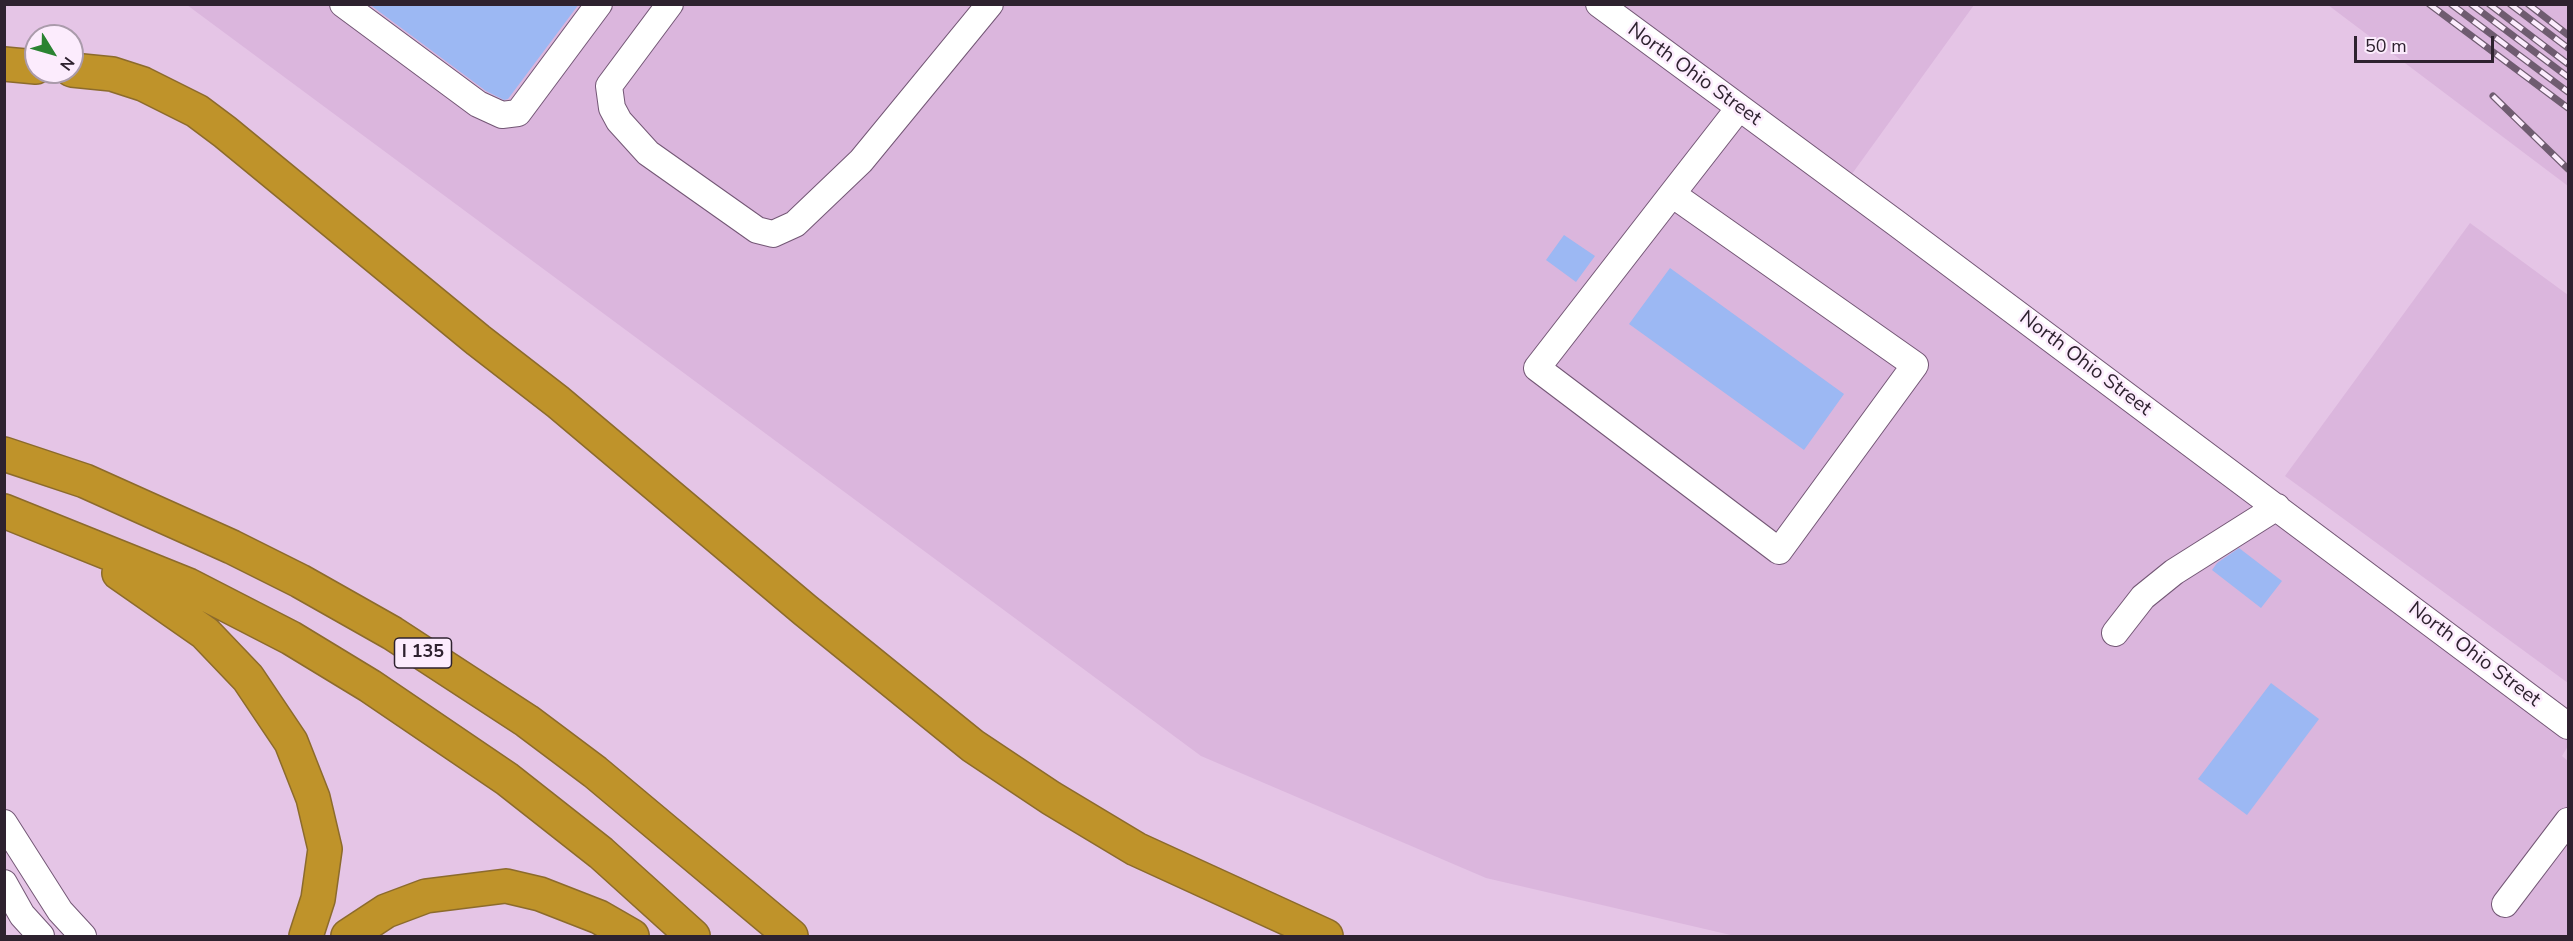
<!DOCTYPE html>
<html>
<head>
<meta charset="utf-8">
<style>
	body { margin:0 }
	#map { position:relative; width:2573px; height:941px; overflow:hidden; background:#e5c5e6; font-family:"Nunito Sans",sans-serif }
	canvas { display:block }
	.frame { position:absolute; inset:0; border:6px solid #2e222f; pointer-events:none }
	.north { position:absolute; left:24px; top:24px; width:60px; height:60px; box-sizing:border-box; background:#fcecfd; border:2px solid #aa9bab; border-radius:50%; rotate:127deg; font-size:16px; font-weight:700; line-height:24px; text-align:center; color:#2e222f }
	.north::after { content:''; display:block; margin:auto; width:21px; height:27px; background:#2a8332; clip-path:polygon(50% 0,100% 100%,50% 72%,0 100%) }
	.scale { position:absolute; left:2354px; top:36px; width:140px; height:27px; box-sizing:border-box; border:3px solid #2e222f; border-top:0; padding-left:8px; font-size:18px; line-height:21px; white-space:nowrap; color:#2e222f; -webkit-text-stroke:4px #fcecfd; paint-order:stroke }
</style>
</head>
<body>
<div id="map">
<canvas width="2573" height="941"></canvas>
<div class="frame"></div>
<div class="north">N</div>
<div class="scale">50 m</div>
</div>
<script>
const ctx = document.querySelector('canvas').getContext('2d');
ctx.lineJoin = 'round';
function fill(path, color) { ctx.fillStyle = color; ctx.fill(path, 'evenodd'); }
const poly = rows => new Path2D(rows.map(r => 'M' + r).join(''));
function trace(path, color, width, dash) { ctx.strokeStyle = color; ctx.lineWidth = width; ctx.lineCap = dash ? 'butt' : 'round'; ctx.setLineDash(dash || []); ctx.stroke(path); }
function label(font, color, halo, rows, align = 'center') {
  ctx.font = font + ' "Nunito Sans",sans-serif'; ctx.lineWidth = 5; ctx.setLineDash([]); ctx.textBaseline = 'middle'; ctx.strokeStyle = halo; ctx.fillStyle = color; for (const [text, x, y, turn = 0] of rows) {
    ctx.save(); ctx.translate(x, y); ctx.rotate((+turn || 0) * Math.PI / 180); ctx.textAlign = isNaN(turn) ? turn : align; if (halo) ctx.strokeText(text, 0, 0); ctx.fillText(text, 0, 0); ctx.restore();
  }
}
fill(poly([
	[187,5,1974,5,1844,185,2568,726,2568,746,2562,756,2568,761,2568,936,1735,936,1486,878,1201,756],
	[2328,5,2568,5,2568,186],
	[2470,223,2568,295,2568,683,2285,476]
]), '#dbb6dd');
fill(poly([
	[369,4,579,4,508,99,504,100,486,91],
	[1564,235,1595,256,1576,282,1546,260],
	[1670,268,1844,394,1804,450,1629,324],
	[2239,548,2282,581,2261,608,2212,570,2217,563],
	[2271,683,2319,719,2247,815,2198,779]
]), '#9cb8f3');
const minor = poly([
	[343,4,478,104,502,115,518,113,599,4],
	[670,4,609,86,612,108,619,121,648,153,757,230,773,234,795,224,861,161,990,4],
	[1599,4,1896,223,2568,726],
	[1672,194,1915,365,1779,551,1537,368,1672,194,1739,108],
	[2115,633,2143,597,2174,572,2277,507],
	[4,823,60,911,83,936],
	[4,883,22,915,41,936],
	[2505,904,2568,821]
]);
const highway = poly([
	[4,64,36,67],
	[72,70,112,74,143,84,197,111,225,132,478,340,558,402,805,610,973,746,1051,798,1136,849,1326,936],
	[4,454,85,481,232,547,300,581,392,633,527,721,595,772,791,936],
	[4,511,188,585,291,638,370,686,507,779,601,853,693,936],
	[119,573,205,633,248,678,291,742,313,798,325,849,318,899,306,936],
	[348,936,386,911,426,896,506,886,540,894,599,917,632,936]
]);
trace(minor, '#735775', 28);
trace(highway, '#8c6b2c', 36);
trace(minor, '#fff', 26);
trace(highway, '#bf932a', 33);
const rail = poly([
	[2429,4,2568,108],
	[2451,4,2568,92],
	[2471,4,2568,77],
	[2489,4,2568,64],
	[2510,4,2568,48],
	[2528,4,2568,35],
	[2493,96,2568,169]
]);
trace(rail, '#6f5c70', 7);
trace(rail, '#fcecfd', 4.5, [14]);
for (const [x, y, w] of [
	[423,653,57]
]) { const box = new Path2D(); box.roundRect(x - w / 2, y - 15, w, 30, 4.5); ctx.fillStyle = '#fcecfd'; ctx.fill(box); trace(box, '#2e222f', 1.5); }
label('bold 18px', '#2e222f', null, [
	["I 135",423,653]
]);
label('20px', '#2e222f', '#fcecfd', [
	["North Ohio Street",1694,75,36],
	["North Ohio Street",2085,364,37],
	["North Ohio Street",2474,655,37]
]);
</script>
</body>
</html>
